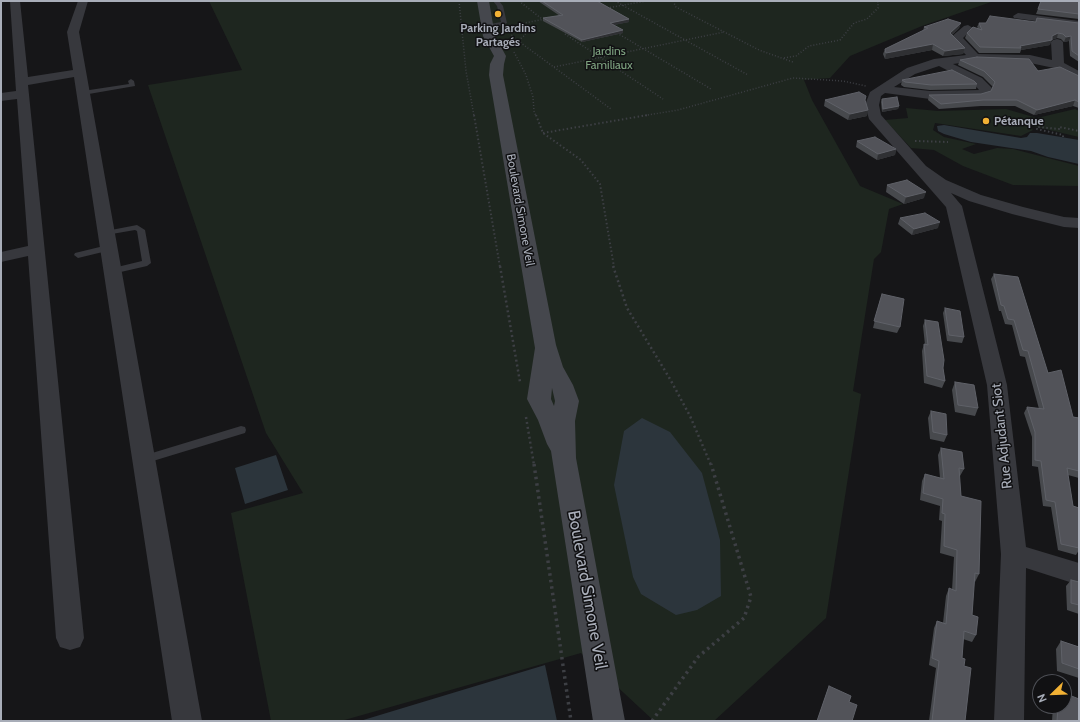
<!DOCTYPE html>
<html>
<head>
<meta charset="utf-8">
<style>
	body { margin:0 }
	#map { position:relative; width:1080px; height:722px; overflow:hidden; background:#161618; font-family:Cabin,sans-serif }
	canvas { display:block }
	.frame { position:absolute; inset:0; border:2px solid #a8adb8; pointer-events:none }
	.north { position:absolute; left:1032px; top:674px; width:40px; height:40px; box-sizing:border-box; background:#111113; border:1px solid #4d4f55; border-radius:50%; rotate:247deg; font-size:11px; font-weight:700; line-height:16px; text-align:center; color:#a8adb8 }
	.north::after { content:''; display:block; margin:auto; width:14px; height:18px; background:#f2b134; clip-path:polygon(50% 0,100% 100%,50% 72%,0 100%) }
</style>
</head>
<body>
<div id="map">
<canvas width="1080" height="722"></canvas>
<div class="frame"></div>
<div class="north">N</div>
</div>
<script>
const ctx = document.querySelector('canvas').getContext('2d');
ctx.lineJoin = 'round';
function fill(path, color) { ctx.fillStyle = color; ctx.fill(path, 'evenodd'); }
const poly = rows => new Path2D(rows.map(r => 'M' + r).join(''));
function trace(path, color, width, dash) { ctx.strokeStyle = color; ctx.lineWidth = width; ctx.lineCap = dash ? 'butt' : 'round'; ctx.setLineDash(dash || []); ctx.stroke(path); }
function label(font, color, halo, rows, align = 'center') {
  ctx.font = font + ' Cabin,sans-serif'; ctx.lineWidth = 3; ctx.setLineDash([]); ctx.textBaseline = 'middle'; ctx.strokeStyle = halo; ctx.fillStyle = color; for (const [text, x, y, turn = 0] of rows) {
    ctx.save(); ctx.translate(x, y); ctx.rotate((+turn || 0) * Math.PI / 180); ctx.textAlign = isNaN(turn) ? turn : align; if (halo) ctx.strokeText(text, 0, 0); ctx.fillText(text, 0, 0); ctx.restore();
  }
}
fill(poly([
	[209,1,994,1,922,26,850,56,830,78,804,80,812,100,860,186,903,204,889,209,881,252,874,259,853,391,861,394,826,618,714,721,654,721,581,653,341,721,271,721,231,513,303,493,266,433,148,85,242,70],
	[906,108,938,111,1006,109,1037,118,1075,109,1079,111,1079,137,1028,125,1033,130,1021,136,935,123,933,130,944,137,976,144,962,149,974,154,997,148,1013,149,1079,166,1079,186,1013,185,963,166,934,150,911,148,885,120,908,118]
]), '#1e261f');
fill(poly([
	[944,125,1021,138,1027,137,1030,133,1037,133,1079,140,1079,164,1048,157,1031,151,971,142,944,134,938,131,937,126],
	[642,418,670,432,702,473,720,540,721,596,697,610,676,615,641,594,633,577,614,485,624,431],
	[276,455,288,490,245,504,235,468],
	[545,665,557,721,360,721]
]), '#2c353c');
trace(poly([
	[459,1,466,71,474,116],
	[519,1,542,19],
	[615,1,748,75],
	[673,1,676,7,759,50,793,62],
	[607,8,646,1],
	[523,23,527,29,525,35,519,40,521,43,611,109],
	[514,25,545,19],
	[617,33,711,89],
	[565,34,663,99],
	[510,44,509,41,514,31,513,28],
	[514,52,526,75,533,97,534,111,536,116],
	[784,58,796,56,809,46,840,40,854,23,867,19,878,8,878,2,876,1],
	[554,67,724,32],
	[642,116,678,110,793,78,843,81,866,86]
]), '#3d3f44', 1.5, [1, 2]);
trace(poly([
	[474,115,500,267],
	[536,115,543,133,581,160,600,184,614,267],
	[543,133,648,115],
	[1063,137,1063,135,1037,129,1037,127,1059,129,1059,127,1079,131],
	[915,141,948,142]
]), '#3d3f44', 2, [1.5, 2.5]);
trace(poly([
	[500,266,520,382],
	[613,266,627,308,670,379,690,416,711,465],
	[526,417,534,465]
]), '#3d3f44', 2.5, [2, 3]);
trace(poly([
	[534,464,571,721],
	[652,721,698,657,744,618,751,597,711,464]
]), '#3d3f44', 3.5, [2.5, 4]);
fill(poly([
	[493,1,499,1,503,6,507,23,498,27,485,27,485,25,501,22,497,6,493,1],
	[131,79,134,81,135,86,83,95,80,93,83,91,129,84,128,81,131,79],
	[137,225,145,230,151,263,147,266,112,274,109,273,108,271,109,269,142,261,137,231,135,230,106,235,102,233,106,231,137,225],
	[108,245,111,246,112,248,111,250,78,258,74,255,75,253,108,245],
	[241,426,245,427,246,430,245,433,143,464,139,463,137,460,139,457,241,426]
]), '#37383d');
fill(poly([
	[10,1,20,1,28,77,73,70,67,32,78,1,88,1,79,32,202,721,172,721,74,77,28,85,84,638,80,647,70,650,60,647,56,638,28,256,1,262,1,252,28,246,17,99,1,101,1,93,16,91,10,1],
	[1018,13,1079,21,1079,27,1014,18,1013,16,1018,13],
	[968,25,973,28,963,38,978,54,1030,55,1052,60,1051,42,1053,40,1057,39,1061,40,1063,42,1064,63,1079,71,1079,81,1054,68,1030,63,975,61,953,64,982,78,992,88,989,95,979,98,930,99,885,93,881,96,879,105,881,115,926,166,946,180,981,195,1023,207,1064,217,1079,218,1079,228,1064,227,1012,214,969,201,951,193,962,206,1007,385,1026,547,1079,563,1079,585,1026,568,1024,721,994,721,1001,554,987,385,946,207,869,119,865,105,870,92,907,68,934,59,966,55,950,38,964,26,968,25],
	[939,66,974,84,979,90,930,91,894,87,915,74,939,66]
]), '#37383d');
fill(poly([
	[477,1,489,1,495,36,506,56,504,64,503,75,556,345,563,367,573,385,579,401,575,421,576,458,625,721,593,721,551,451,547,444,538,420,527,399,535,348,489,75,490,64,494,56,483,36,477,1],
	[552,388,555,401,554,406,551,399,552,388]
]), '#45474d');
fill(poly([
	[538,1,597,1,629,19,629,22,613,25,623,33,582,42,543,21,543,18,560,16],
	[1041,1,1079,1,1079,19,1036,14],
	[1037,18,1079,23,1079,62,1070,56,1069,41,1064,42,1061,39,1057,38,1051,40,1050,45,1021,50,1020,53,979,53,965,38,967,33,978,28,977,27,979,23,986,23,1035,22],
	[961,23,959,28,952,35,965,48,963,54,943,56,932,50,885,59,883,54,885,49,923,31,924,27],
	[960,60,1079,76,1079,108,1073,106,1034,115,1015,106,981,106,939,109,928,100,929,95,981,94,991,91,993,87,983,77,958,65],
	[902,80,977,84,976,89,930,90,904,87,901,85],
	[882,99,899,106,898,109,882,112,881,102],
	[825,100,865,100,867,116,848,120,824,106],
	[857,141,896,149,895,155,877,160,856,147],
	[887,185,924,198,904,204,886,192],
	[900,218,938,228,912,235,898,224],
	[994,274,1048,373,1073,417,1079,418,1079,478,1068,475,1073,506,1079,508,1079,550,1076,555,1058,550,1051,507,1043,506,1038,467,1032,466,1032,437,1024,413,1027,407,1039,409,1025,357,1020,356,1012,325,1005,324,1001,311,999,311,991,279],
	[880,300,900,327,897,333,873,328],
	[945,308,964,337,962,343,947,341,943,313],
	[925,320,943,368,945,381,942,388,924,383,922,351,924,344,925,345,923,326],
	[955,382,978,408,975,416,955,412,952,390],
	[931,411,947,435,944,442,930,439,928,418],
	[941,448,964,469,960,476,959,476,961,496,979,574,975,582,974,581,972,615,976,635,972,642,963,639,962,658,964,666,965,721,929,721,936,668,929,665,934,628,937,621,943,623,946,596,949,588,952,590,954,557,940,553,942,521,939,520,940,506,920,500,922,481,925,474,940,478,938,455],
	[1071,580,1079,582,1079,614,1067,610,1066,586],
	[1061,641,1079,647,1079,678,1057,671,1056,649],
	[829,686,849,702,852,721,817,721],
	[1053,706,1064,706,1079,721,1052,721]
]), '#47494d');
fill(poly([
	[629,19,629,22,610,26,610,23],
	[961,23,959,28,948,38,950,33],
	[623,30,623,33,582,42,582,40],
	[1058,33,1057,38,1051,40,1050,45,1021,50,1021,48,1020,46,1052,36],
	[1071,36,1069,41,1064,42,1066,37],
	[933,44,932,50,885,59,886,53],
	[965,48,963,54,943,56,945,51],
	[1075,100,1073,106,1034,115,1037,110],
	[899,106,898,109,882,112,883,109],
	[868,110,867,116,848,120,850,114],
	[896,149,895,155,877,160,878,154],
	[926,192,924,198,904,204,906,197],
	[940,222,938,228,912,235,914,229]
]), '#2f3033');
const building = poly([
	[542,1,597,1,629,19,610,23,623,30,582,40,543,18,563,15,542,1],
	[1041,1,1079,1,1079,14,1038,9,1041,1],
	[990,16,1036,22,1037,18,1079,23,1079,56,1072,51,1071,36,1066,37,1063,34,1058,33,1052,36,1052,40,1020,46,1021,48,980,47,967,33,973,27,982,30,979,23,986,23,990,16],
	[948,19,961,23,950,33,965,48,945,51,933,44,886,53,885,49,928,28,924,27,948,19],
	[977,57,1029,59,1038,71,1060,67,1079,76,1079,102,1075,100,1037,110,1017,100,983,100,941,104,929,95,981,94,991,91,995,82,984,71,960,60,977,57],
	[952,70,974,81,977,84,931,85,905,82,902,80,952,70],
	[859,92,866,96,865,100,868,110,850,114,825,100,859,92],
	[897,97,899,106,883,109,882,99,897,97],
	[875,137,896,149,878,154,857,141,875,137],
	[907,180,926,192,906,197,887,185,907,180],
	[925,213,940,222,914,229,900,218,925,213],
	[994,274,1018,277,1048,373,1061,370,1073,417,1079,418,1079,471,1067,468,1073,506,1079,508,1079,548,1061,544,1055,502,1046,500,1041,461,1035,460,1035,432,1027,407,1044,409,1028,351,1023,350,1014,320,1008,319,1004,306,1001,305,994,274],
	[882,294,904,299,900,327,874,321,882,294],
	[945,308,960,311,964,337,949,335,945,308],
	[925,320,938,322,944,360,943,368,945,381,927,376,924,344,928,345,925,320],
	[955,382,974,385,978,408,958,405,955,382],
	[931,411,946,414,947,435,933,432,931,411],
	[941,448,962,452,964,469,959,468,961,496,981,501,979,574,975,573,972,615,978,617,976,635,964,631,962,658,965,659,964,666,971,668,965,721,932,721,939,661,932,658,937,621,946,624,949,588,956,591,957,550,944,546,945,514,942,513,943,499,923,493,925,474,944,479,941,448],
	[1071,580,1079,582,1079,605,1071,603,1071,580],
	[1061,641,1079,647,1079,669,1062,663,1061,641],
	[829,686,851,696,849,702,857,705,852,721,817,721,829,686],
	[1064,693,1079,699,1079,721,1057,721,1058,706,1064,706,1064,693]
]);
fill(building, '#525359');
trace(building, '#5f6168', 1);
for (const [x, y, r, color] of [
	[498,14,4,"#f2b134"],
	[986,121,4,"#f2b134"]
]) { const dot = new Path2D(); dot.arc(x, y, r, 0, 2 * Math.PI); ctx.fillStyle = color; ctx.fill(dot); trace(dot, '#111113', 1.5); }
label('bold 12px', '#a8adb8', '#111113', [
	["Parking Jardins",498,28],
	["Partagés",498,42],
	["Pétanque",994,121,"left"]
]);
label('12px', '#7fa381', '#111113', [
	["Jardins",609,51],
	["Familiaux",609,65]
]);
label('12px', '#a8adb8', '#111113', [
	["Boulevard Simone Veil",520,210,80]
]);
label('14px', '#a8adb8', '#111113', [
	["Rue Adjudant Siot",1002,436,-96]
]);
label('17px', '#a8adb8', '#111113', [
	["Boulevard Simone Veil",587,590,80]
]);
</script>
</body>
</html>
